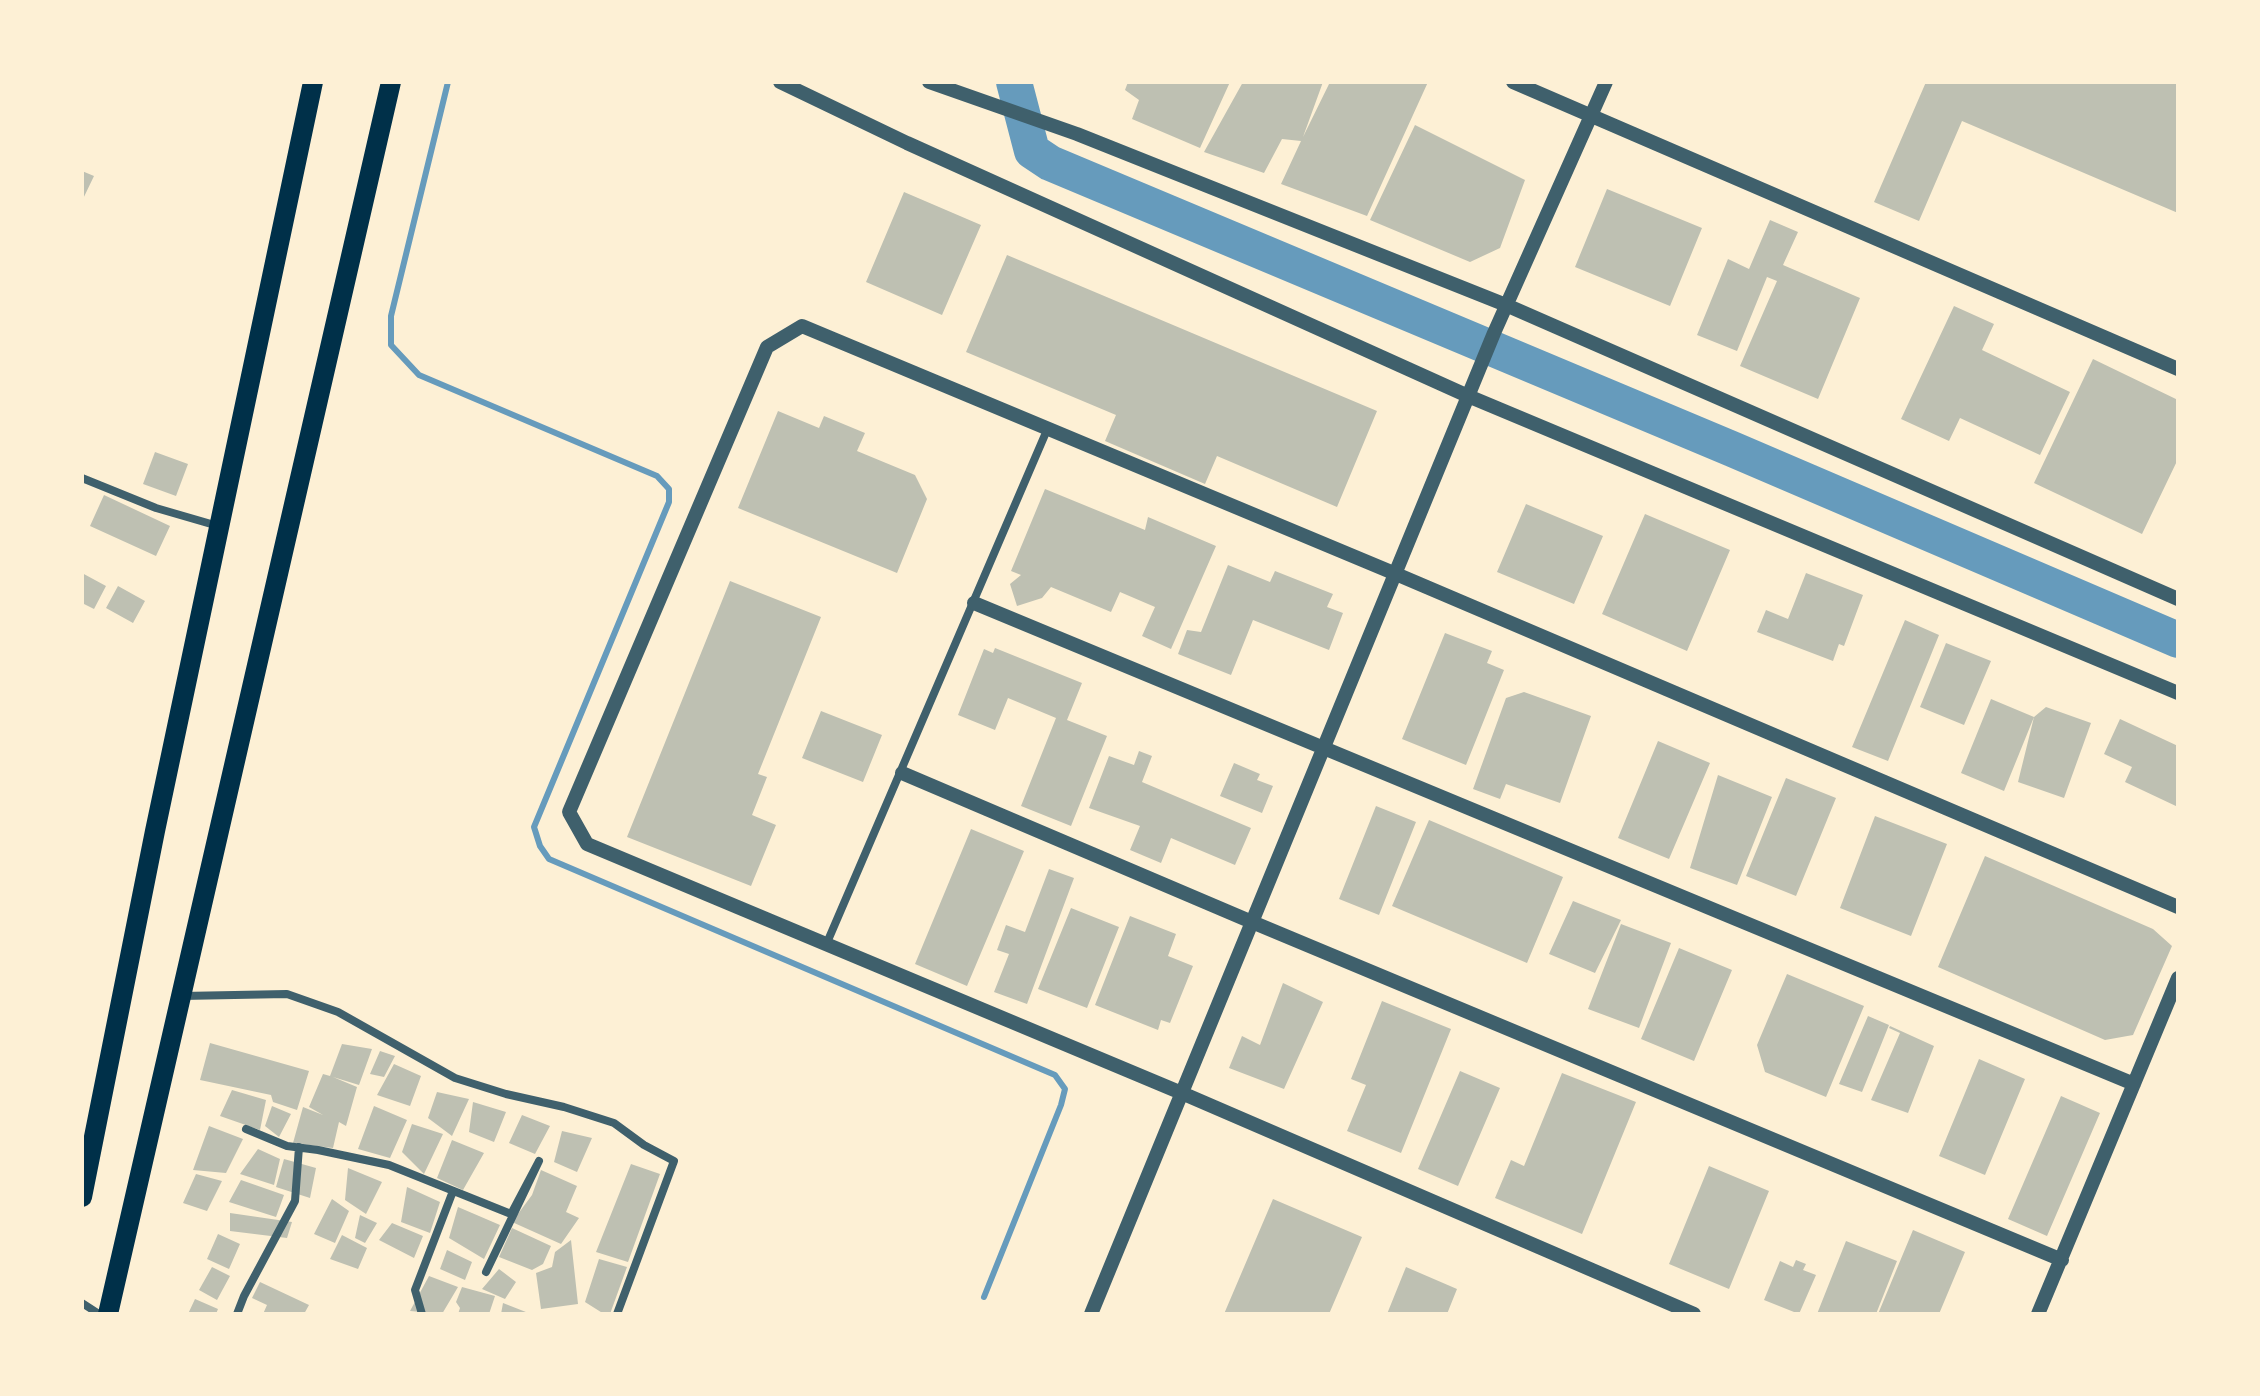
<!DOCTYPE html>
<html>
<head>
<meta charset="utf-8">
<style>
	body { margin:0 }
	#map { position:relative; width:2260px; height:1396px; overflow:hidden; background:#fdf0d5; font-family:"Source Sans 3",sans-serif }
	canvas { display:block }
	.frame { position:absolute; inset:0; border:84px solid #fdf0d5; pointer-events:none }
</style>
</head>
<body>
<div id="map">
<canvas width="2260" height="1396"></canvas>
<div class="frame"></div>
</div>
<script>
const ctx = document.querySelector('canvas').getContext('2d');
ctx.lineJoin = 'round';
const poly = rows => new Path2D(rows.map(r => 'M' + r).join(''));
function trace(path, color, width, dash) { ctx.strokeStyle = color; ctx.lineWidth = width; ctx.lineCap = dash ? 'butt' : 'round'; ctx.setLineDash(dash || []); ctx.stroke(path); }
function fill(path, color) { ctx.fillStyle = color; ctx.fill(path, 'evenodd'); }
trace(poly([
	[448,82,391,316,391,345,419,375,657,476,669,489,669,502,534,827,540,846,549,859,1055,1075,1065,1089,1061,1105,984,1297]
]), '#669bbc', 6);
trace(poly([
	[1014,82,1032,151,1050,163,1732,449,2178,640]
]), '#669bbc', 36);
fill(poly([
	[1128,82,1230,82,1200,148,1132,119,1139,100,1125,90],
	[1243,82,1323,82,1303,137,1330,82,1428,82,1367,216,1281,184,1301,141,1282,139,1264,173,1204,152],
	[1926,82,2178,82,2178,213,1962,121,1919,221,1874,202],
	[1415,125,1525,180,1500,248,1470,262,1370,220],
	[82,171,94,176,82,201],
	[1607,189,1702,228,1670,306,1575,267],
	[904,192,981,225,942,315,866,282],
	[1770,220,1798,232,1783,265,1860,298,1818,399,1740,366,1777,281,1767,277,1737,351,1697,335,1728,259,1749,269],
	[1007,255,1377,411,1337,507,1217,456,1205,484,1105,441,1116,415,966,352],
	[1954,306,1994,324,1982,350,2070,392,2040,455,1960,418,1949,441,1901,419],
	[2093,359,2178,400,2178,459,2142,534,2034,483],
	[778,411,819,428,824,416,865,433,857,451,915,475,927,499,897,573,738,508],
	[155,452,188,464,176,496,143,484],
	[1045,489,1145,530,1148,517,1216,546,1171,649,1142,636,1155,607,1120,592,1111,612,1051,587,1042,598,1017,606,1010,584,1021,575,1011,571],
	[104,495,170,526,156,556,90,526],
	[1526,504,1603,536,1574,604,1497,572],
	[1645,514,1730,550,1687,651,1602,614],
	[1228,565,1270,582,1275,571,1333,594,1327,607,1343,613,1329,650,1253,620,1231,675,1178,654,1187,630,1201,632],
	[82,573,106,586,94,609,82,603],
	[1806,573,1863,595,1844,646,1839,644,1833,661,1757,632,1766,610,1788,619],
	[730,581,821,617,758,774,767,777,752,815,776,825,751,886,627,837],
	[118,586,145,601,133,623,106,608],
	[1905,620,1939,635,1888,761,1852,747],
	[1445,633,1492,651,1487,663,1504,670,1466,765,1402,739],
	[1946,643,1991,661,1964,725,1920,707],
	[995,648,1082,683,1067,720,1107,736,1071,826,1021,806,1056,718,1008,698,995,730,958,715,984,649,993,653],
	[1524,692,1591,716,1560,803,1506,784,1500,799,1473,789,1506,698],
	[1991,699,2034,717,2046,707,2091,723,2064,798,2018,782,2034,717,2004,791,1961,773],
	[821,711,882,735,863,782,802,758],
	[2120,719,2178,746,2178,807,2125,782,2132,767,2104,754],
	[1658,741,1710,763,1669,859,1618,838],
	[1139,751,1152,756,1142,782,1251,828,1235,865,1171,838,1161,863,1130,850,1140,826,1089,808,1109,756,1134,765],
	[1234,763,1260,774,1257,780,1273,786,1262,813,1220,796],
	[1718,775,1772,797,1737,885,1690,868],
	[1786,778,1836,798,1796,896,1746,876],
	[1376,806,1416,822,1379,915,1339,899],
	[1875,816,1947,844,1911,936,1840,908],
	[1429,820,1563,877,1527,963,1392,906],
	[971,829,1024,851,967,986,915,964],
	[1985,856,2153,929,2172,946,2133,1035,2105,1040,1938,967],
	[1049,869,1074,878,1027,1004,994,992,1009,954,997,950,1006,925,1025,932],
	[1573,901,1621,920,1595,973,1549,954],
	[1071,908,1119,927,1087,1008,1038,989],
	[1130,916,1176,934,1168,956,1193,966,1170,1023,1161,1020,1158,1030,1095,1005],
	[1621,924,1671,943,1639,1028,1588,1009],
	[1679,948,1732,970,1694,1061,1641,1039],
	[1787,974,1864,1006,1826,1097,1765,1072,1757,1045],
	[1283,983,1323,1002,1284,1089,1229,1068,1242,1036,1260,1045],
	[1382,1001,1451,1029,1401,1153,1347,1131,1366,1085,1351,1079],
	[1868,1016,1889,1025,1862,1092,1839,1084],
	[1890,1026,1934,1046,1908,1113,1871,1100,1900,1033,1889,1028],
	[210,1043,309,1071,297,1110,273,1102,271,1095,200,1080],
	[342,1044,372,1049,359,1085,333,1077,357,1087,346,1126,339,1122,333,1148,293,1143,303,1107,323,1115,309,1107,323,1074,330,1076],
	[380,1051,395,1056,384,1077,370,1074],
	[1979,1059,2025,1079,1985,1175,1939,1156],
	[394,1064,421,1076,410,1106,377,1095],
	[1460,1071,1500,1088,1458,1186,1418,1169],
	[1562,1073,1636,1102,1582,1234,1495,1198,1511,1160,1524,1166],
	[232,1090,266,1100,260,1130,220,1116],
	[437,1092,469,1099,452,1136,428,1118],
	[2061,1096,2100,1113,2047,1236,2008,1219],
	[473,1102,506,1112,494,1142,469,1132],
	[272,1106,291,1114,279,1137,265,1126],
	[374,1106,407,1120,390,1158,358,1149],
	[522,1115,550,1126,535,1154,509,1143],
	[412,1124,443,1134,424,1174,402,1152],
	[209,1126,243,1139,226,1173,193,1170],
	[562,1131,592,1138,577,1172,554,1162],
	[452,1140,484,1153,463,1190,437,1178],
	[258,1149,280,1159,274,1185,240,1174],
	[284,1159,316,1168,310,1198,276,1187],
	[631,1164,660,1174,628,1262,596,1252],
	[1709,1166,1769,1191,1729,1289,1669,1264],
	[348,1168,382,1182,366,1214,345,1200],
	[541,1170,577,1186,566,1212,579,1218,561,1244,512,1222,532,1195],
	[196,1174,222,1181,207,1211,183,1203],
	[241,1180,284,1195,276,1217,229,1202],
	[407,1187,440,1202,430,1233,401,1222],
	[332,1199,349,1211,335,1243,314,1234],
	[1273,1199,1362,1237,1329,1314,1224,1314],
	[458,1207,500,1225,484,1259,449,1238],
	[230,1213,292,1222,287,1238,230,1231],
	[360,1215,377,1223,365,1243,355,1238],
	[392,1223,423,1236,414,1258,379,1240],
	[512,1228,551,1246,543,1264,532,1270,499,1257],
	[1913,1230,1965,1252,1939,1314,1878,1314],
	[218,1234,240,1244,229,1269,207,1259],
	[342,1235,367,1248,358,1269,330,1259],
	[571,1240,578,1304,541,1309,536,1273,552,1267,555,1252],
	[1846,1241,1897,1261,1876,1314,1817,1314],
	[447,1250,472,1262,465,1280,440,1269],
	[599,1259,627,1267,610,1314,604,1314,585,1302],
	[1796,1260,1806,1264,1803,1270,1816,1275,1799,1314,1764,1300,1780,1261,1793,1267],
	[212,1267,230,1276,217,1300,199,1290],
	[1406,1267,1457,1289,1447,1314,1387,1314],
	[499,1269,516,1282,505,1299,482,1289],
	[429,1276,458,1287,442,1314,410,1311],
	[260,1282,309,1305,304,1314,263,1314,267,1305,252,1298],
	[462,1287,495,1296,489,1314,458,1314,460,1308,456,1302],
	[195,1299,218,1309,216,1314,188,1314],
	[503,1303,531,1314,501,1314]
]), '#bec0b2');
trace(poly([
	[82,478,156,508,218,526],
	[826,945,1047,430],
	[182,996,287,994,338,1012,455,1078,506,1094,564,1107,614,1123,644,1145,674,1161,617,1314],
	[246,1129,287,1146,318,1150,389,1165,511,1214,539,1161,486,1272],
	[82,1303,99,1314],
	[237,1314,244,1296,295,1201,299,1147],
	[422,1314,415,1290,453,1191]
]), '#3f606c', 8);
trace(poly([
	[780,82,907,143,1468,396,2178,693],
	[929,82,1077,134,1506,305,2178,599],
	[1513,82,2178,369],
	[974,603,2134,1084],
	[902,773,1252,922,2062,1260],
	[1091,1314,1494,333,1606,82],
	[1694,1314,1184,1094,587,844,569,812,767,347,802,326,1396,574,2178,907],
	[2038,1314,2178,978]
]), '#3f606c', 14);
trace(poly([
	[82,1197,155,831,313,82],
	[108,1314,391,82]
]), '#003049', 20);
</script>
</body>
</html>
